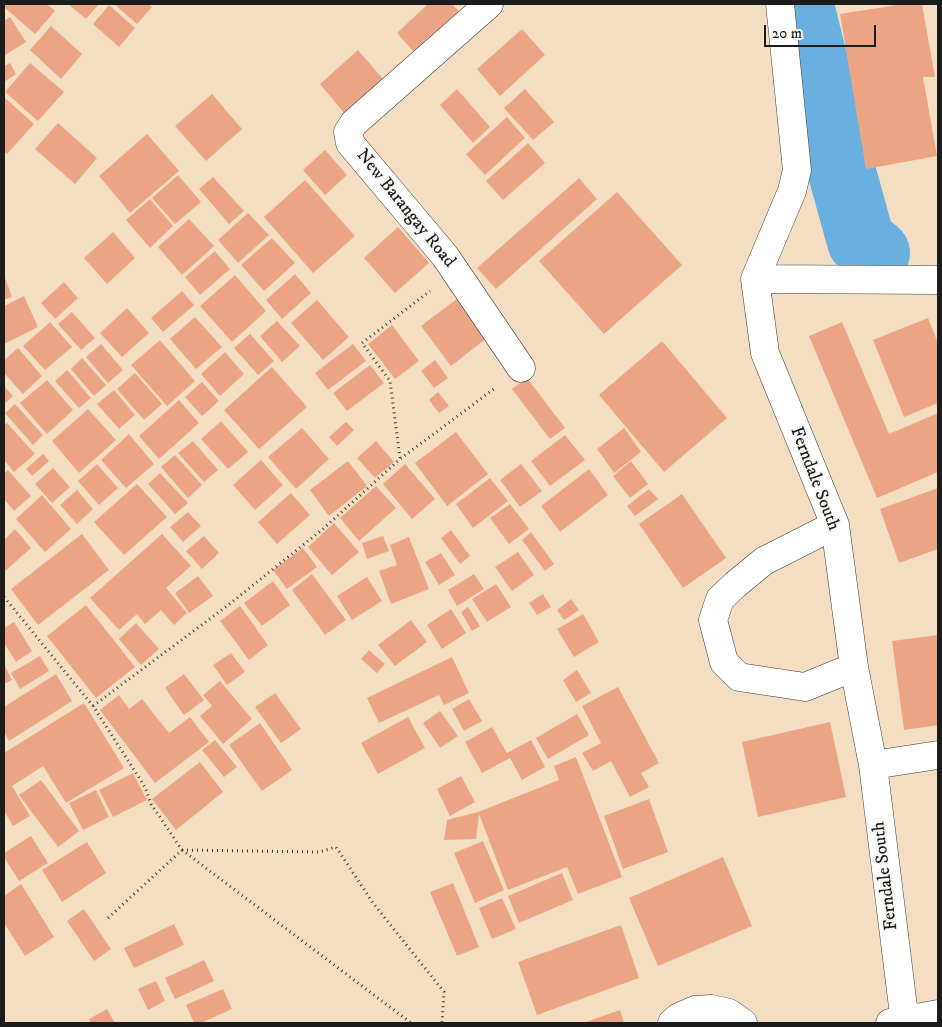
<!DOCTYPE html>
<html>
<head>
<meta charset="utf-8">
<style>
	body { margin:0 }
	#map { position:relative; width:942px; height:1027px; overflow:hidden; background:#f3dec2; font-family:"IM FELL DW Pica",serif }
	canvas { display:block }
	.frame { position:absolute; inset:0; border:5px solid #1c1c1c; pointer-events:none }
	.scale { position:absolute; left:764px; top:25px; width:112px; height:22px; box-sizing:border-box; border:2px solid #1c1c1c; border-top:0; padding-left:6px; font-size:15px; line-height:18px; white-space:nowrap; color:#1c1c1c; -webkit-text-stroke:4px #f6f6f2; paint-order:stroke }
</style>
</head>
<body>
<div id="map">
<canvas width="942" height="1027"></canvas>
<div class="frame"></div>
<div class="scale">20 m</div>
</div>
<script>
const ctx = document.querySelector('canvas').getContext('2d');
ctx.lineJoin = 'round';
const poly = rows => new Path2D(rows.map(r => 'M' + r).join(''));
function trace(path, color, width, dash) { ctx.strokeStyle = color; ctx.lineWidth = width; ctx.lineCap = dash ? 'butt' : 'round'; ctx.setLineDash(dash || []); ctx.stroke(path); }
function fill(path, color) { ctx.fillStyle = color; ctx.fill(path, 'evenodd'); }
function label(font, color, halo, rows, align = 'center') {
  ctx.font = font + ' "IM FELL DW Pica",serif'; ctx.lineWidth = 4; ctx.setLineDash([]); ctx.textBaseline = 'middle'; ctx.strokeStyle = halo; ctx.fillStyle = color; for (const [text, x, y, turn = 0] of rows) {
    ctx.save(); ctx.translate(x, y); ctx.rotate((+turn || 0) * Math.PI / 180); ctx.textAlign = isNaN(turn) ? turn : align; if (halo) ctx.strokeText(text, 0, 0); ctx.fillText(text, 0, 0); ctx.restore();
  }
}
trace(poly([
	[802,14,836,151,861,241,876,253]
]), '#69afdf', 68);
fill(poly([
	[4,4,47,4,55,11,35,34,4,7],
	[68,4,99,4,86,19],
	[114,4,148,4,152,7,137,24],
	[428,4,452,4,465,18,420,59,397,33],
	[903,4,922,4,935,77,923,77,937,156,866,169,840,14],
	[109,5,135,28,119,47,93,24],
	[10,17,26,42,4,56,4,21],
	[51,26,82,54,61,79,30,50],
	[522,29,545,55,500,96,477,69],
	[358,50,383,79,344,113,320,84],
	[10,63,16,74,4,82,4,66],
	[30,63,64,92,38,121,5,92],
	[457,89,490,127,473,143,440,105],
	[525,89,554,122,533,140,504,108],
	[212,94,242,129,206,161,175,126],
	[4,97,34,124,7,154,4,151],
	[507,117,525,138,485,175,466,154],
	[58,123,97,158,75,184,35,149],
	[147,134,179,171,130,213,99,176],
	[528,143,545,163,503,200,486,181],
	[325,150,347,175,325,195,303,170],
	[178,175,201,202,175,224,152,198],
	[213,177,244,211,229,224,199,189],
	[579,178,597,199,496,289,477,268],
	[305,180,355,236,313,273,264,217],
	[617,192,682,265,604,334,539,261],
	[150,199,173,226,150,248,126,220],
	[248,213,269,235,238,263,218,240],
	[189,219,214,246,182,275,158,247],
	[398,227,429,263,395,293,364,258],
	[113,232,135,258,107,284,84,258],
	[272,238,295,263,264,291,241,265],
	[215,251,230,269,200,295,185,277],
	[295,274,311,293,282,319,266,300],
	[4,275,12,297,4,300],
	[235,275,266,311,232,342,200,306],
	[64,282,78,298,55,319,41,303],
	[182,291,194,305,163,332,151,318],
	[24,296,38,327,4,344,4,306],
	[458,298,487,338,451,366,421,326],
	[317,300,349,337,323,360,291,323],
	[127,308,149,333,122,357,100,333],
	[72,312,95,338,81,350,58,324],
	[195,317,222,347,196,369,170,339],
	[928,318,938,343,938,403,904,417,873,340],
	[277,321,300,346,282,362,260,336],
	[50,322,72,347,45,370,23,346],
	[842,322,889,434,938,413,938,472,877,498,809,336],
	[392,325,419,361,395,379,368,344],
	[250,334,274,361,258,375,234,348],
	[160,340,195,381,167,406,131,365],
	[662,341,727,418,664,472,599,395],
	[101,344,123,370,108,383,86,357],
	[353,344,366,361,328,390,315,373],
	[18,348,42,376,23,394,4,373,4,360],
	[225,352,244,374,220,396,201,374],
	[82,358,106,385,94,396,71,369],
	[435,360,448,378,434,388,421,371],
	[370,365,384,383,347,411,333,393],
	[272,367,307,407,259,449,224,410],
	[67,370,91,398,79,408,55,381],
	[135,373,162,404,144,420,117,389],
	[527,378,565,428,550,439,512,389],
	[47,380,73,410,47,434,20,403],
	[202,382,219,401,202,416,185,397],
	[4,386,13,396,4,404],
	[114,390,135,415,119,429,97,404],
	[438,392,449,406,439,413,429,400],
	[179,400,199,423,159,459,139,436],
	[15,404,43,435,33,445,5,413],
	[88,409,116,440,79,473,52,441],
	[221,421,248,452,228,469,201,439],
	[346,422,354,430,337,446,329,437],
	[7,423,35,454,14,472,4,460,4,425],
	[302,428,329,459,296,489,268,457],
	[624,428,641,452,614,473,597,449],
	[456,432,488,474,447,506,415,463],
	[129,434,154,464,126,488,101,460],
	[565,435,585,460,550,486,531,461],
	[193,441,218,470,204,482,178,453],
	[376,441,394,462,375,478,357,458],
	[43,454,49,461,32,476,26,469],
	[175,455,202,485,188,498,161,467],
	[261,460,283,485,255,510,233,485],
	[348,461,367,486,329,516,310,490],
	[631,461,648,484,630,498,613,476],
	[97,464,118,488,99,505,78,481],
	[405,464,435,499,412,519,383,484],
	[521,464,542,491,520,507,500,480],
	[53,468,70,487,52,503,35,484],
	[589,469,608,495,560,532,541,506],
	[8,470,31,496,14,511,4,499,4,474],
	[160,473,188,503,175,514,148,484],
	[490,478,508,501,473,528,456,504],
	[137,484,167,517,124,555,94,522],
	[376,486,396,508,359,541,340,518],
	[938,488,938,549,899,563,880,509],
	[649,489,658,499,635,516,627,506],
	[77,490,93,509,77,524,60,505],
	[291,493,310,515,277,544,258,522],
	[682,494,726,558,683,588,639,524],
	[42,495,71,529,45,552,16,519],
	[510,504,529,529,509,544,490,518],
	[188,512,201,526,183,542,170,527],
	[334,523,359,552,332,575,308,547],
	[15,529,31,548,4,572,4,540],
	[451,530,470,556,460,564,441,538],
	[531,532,554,564,545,571,522,540],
	[82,534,109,570,38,625,11,589],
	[162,534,191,566,166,588,187,613,174,625,161,610,145,624,137,614,119,630,90,598],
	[204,536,219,553,202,569,186,551],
	[383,536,389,551,367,559,362,543],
	[409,537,429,589,391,604,379,571,397,565,390,545],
	[303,548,317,567,287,589,273,570],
	[518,552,534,575,512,591,495,567],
	[441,553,455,575,439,585,425,562],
	[312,574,346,620,325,635,292,590],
	[474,574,484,589,457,606,448,590],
	[198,576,213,596,189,613,175,593],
	[367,577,382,601,352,620,337,596],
	[273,581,290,605,262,626,244,603],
	[496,584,511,607,487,622,472,599],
	[543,594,551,607,537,615,529,603],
	[571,599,579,610,564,620,557,610],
	[86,605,135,667,96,698,47,636],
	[240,606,268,645,249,660,220,621],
	[468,607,480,626,472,631,461,612],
	[451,609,466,633,442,649,427,625],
	[583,614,599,642,574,657,557,629],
	[411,620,427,642,395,666,378,645],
	[14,622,32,651,16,662,4,643,4,628],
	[136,623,159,649,141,665,119,639],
	[938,635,938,725,904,730,892,641],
	[369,650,385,664,377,673,361,659],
	[231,653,245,672,227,685,213,665],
	[40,656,49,671,20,689,11,673],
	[452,657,469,693,444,705,439,695,379,723,367,698],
	[4,664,12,680,4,684],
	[577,670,591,693,576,702,563,680],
	[56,674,72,701,9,741,4,732,4,707],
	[184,674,204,700,184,715,165,688],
	[220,681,252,719,223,744,200,716,212,706,203,695],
	[618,687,659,763,641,773,649,787,630,797,611,761,593,771,582,753,601,743,582,706],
	[275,693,301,729,281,743,255,707],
	[119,695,129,709,142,699,169,733,190,717,209,742,155,783,100,710],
	[469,699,482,721,464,731,452,709],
	[84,703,124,768,66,803,43,766,12,786,30,816,13,826,4,811,4,753],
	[440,711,458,736,440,748,423,723],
	[577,714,589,735,548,759,536,738],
	[408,717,425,748,378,774,361,743],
	[830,722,846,797,758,817,742,742],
	[260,723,292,770,262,791,229,745],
	[492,727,507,753,531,740,545,767,522,780,510,758,482,773,465,742],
	[215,740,237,767,224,777,202,750],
	[576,757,622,877,578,894,567,867,508,890,479,814,476,839,444,840,447,820,478,812,559,780,554,766],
	[200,762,223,792,176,830,152,799],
	[133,773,147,800,113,817,99,790],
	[461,776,475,802,450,816,437,789],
	[41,780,79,831,58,847,19,795],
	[96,790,109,817,83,830,69,803],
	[649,799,668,852,623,869,604,816],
	[31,836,48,863,19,881,4,857,4,853],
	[483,841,504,890,475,903,454,853],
	[87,842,106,873,62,902,42,870],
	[723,857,752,926,658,966,629,898],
	[562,873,573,900,519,923,508,896],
	[453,883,479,947,457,956,430,892],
	[21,884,54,937,25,956,4,923,4,896],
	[502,898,516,929,492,939,479,908],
	[84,909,111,949,94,961,67,921],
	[174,924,184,945,134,968,124,948],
	[621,925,639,978,537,1015,518,962],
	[204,960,214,981,175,999,165,978],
	[156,981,165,1001,148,1010,138,989],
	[223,989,232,1009,201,1023,194,1023,186,1005],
	[107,1009,115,1023,91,1023,89,1019],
	[620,1010,624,1023,583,1023]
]), '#eca584');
const minor = poly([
	[489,4,354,123,348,132,350,143,445,256,521,368],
	[780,4,797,170,792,191,755,279,765,353,835,525,854,667,873,765,905,1023],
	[755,279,938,280],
	[835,525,764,561,736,584,720,599,713,620,724,662,739,677,805,687,854,667],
	[873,765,938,755],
	[672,1023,679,1017,695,1010,712,1009,729,1013,743,1023],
	[890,1023,938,1014]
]);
trace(minor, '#3c3935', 29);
trace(poly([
	[400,458,390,381,362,343,430,291],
	[4,597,93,706,145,787,151,804,182,850,107,919],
	[93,706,227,606,323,529,400,459,494,389],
	[182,850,319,852,336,847,373,903,444,992,442,1023],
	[182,850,411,1023]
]), '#3c3935', 3, [1, 4]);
trace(minor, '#fff', 28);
label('18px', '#1c1c1c', '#f6f6f2', [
	["New Barangay Road",405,209,51],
	["Ferndale South",814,479,69],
	["Ferndale South",886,876,-97]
]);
</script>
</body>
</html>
